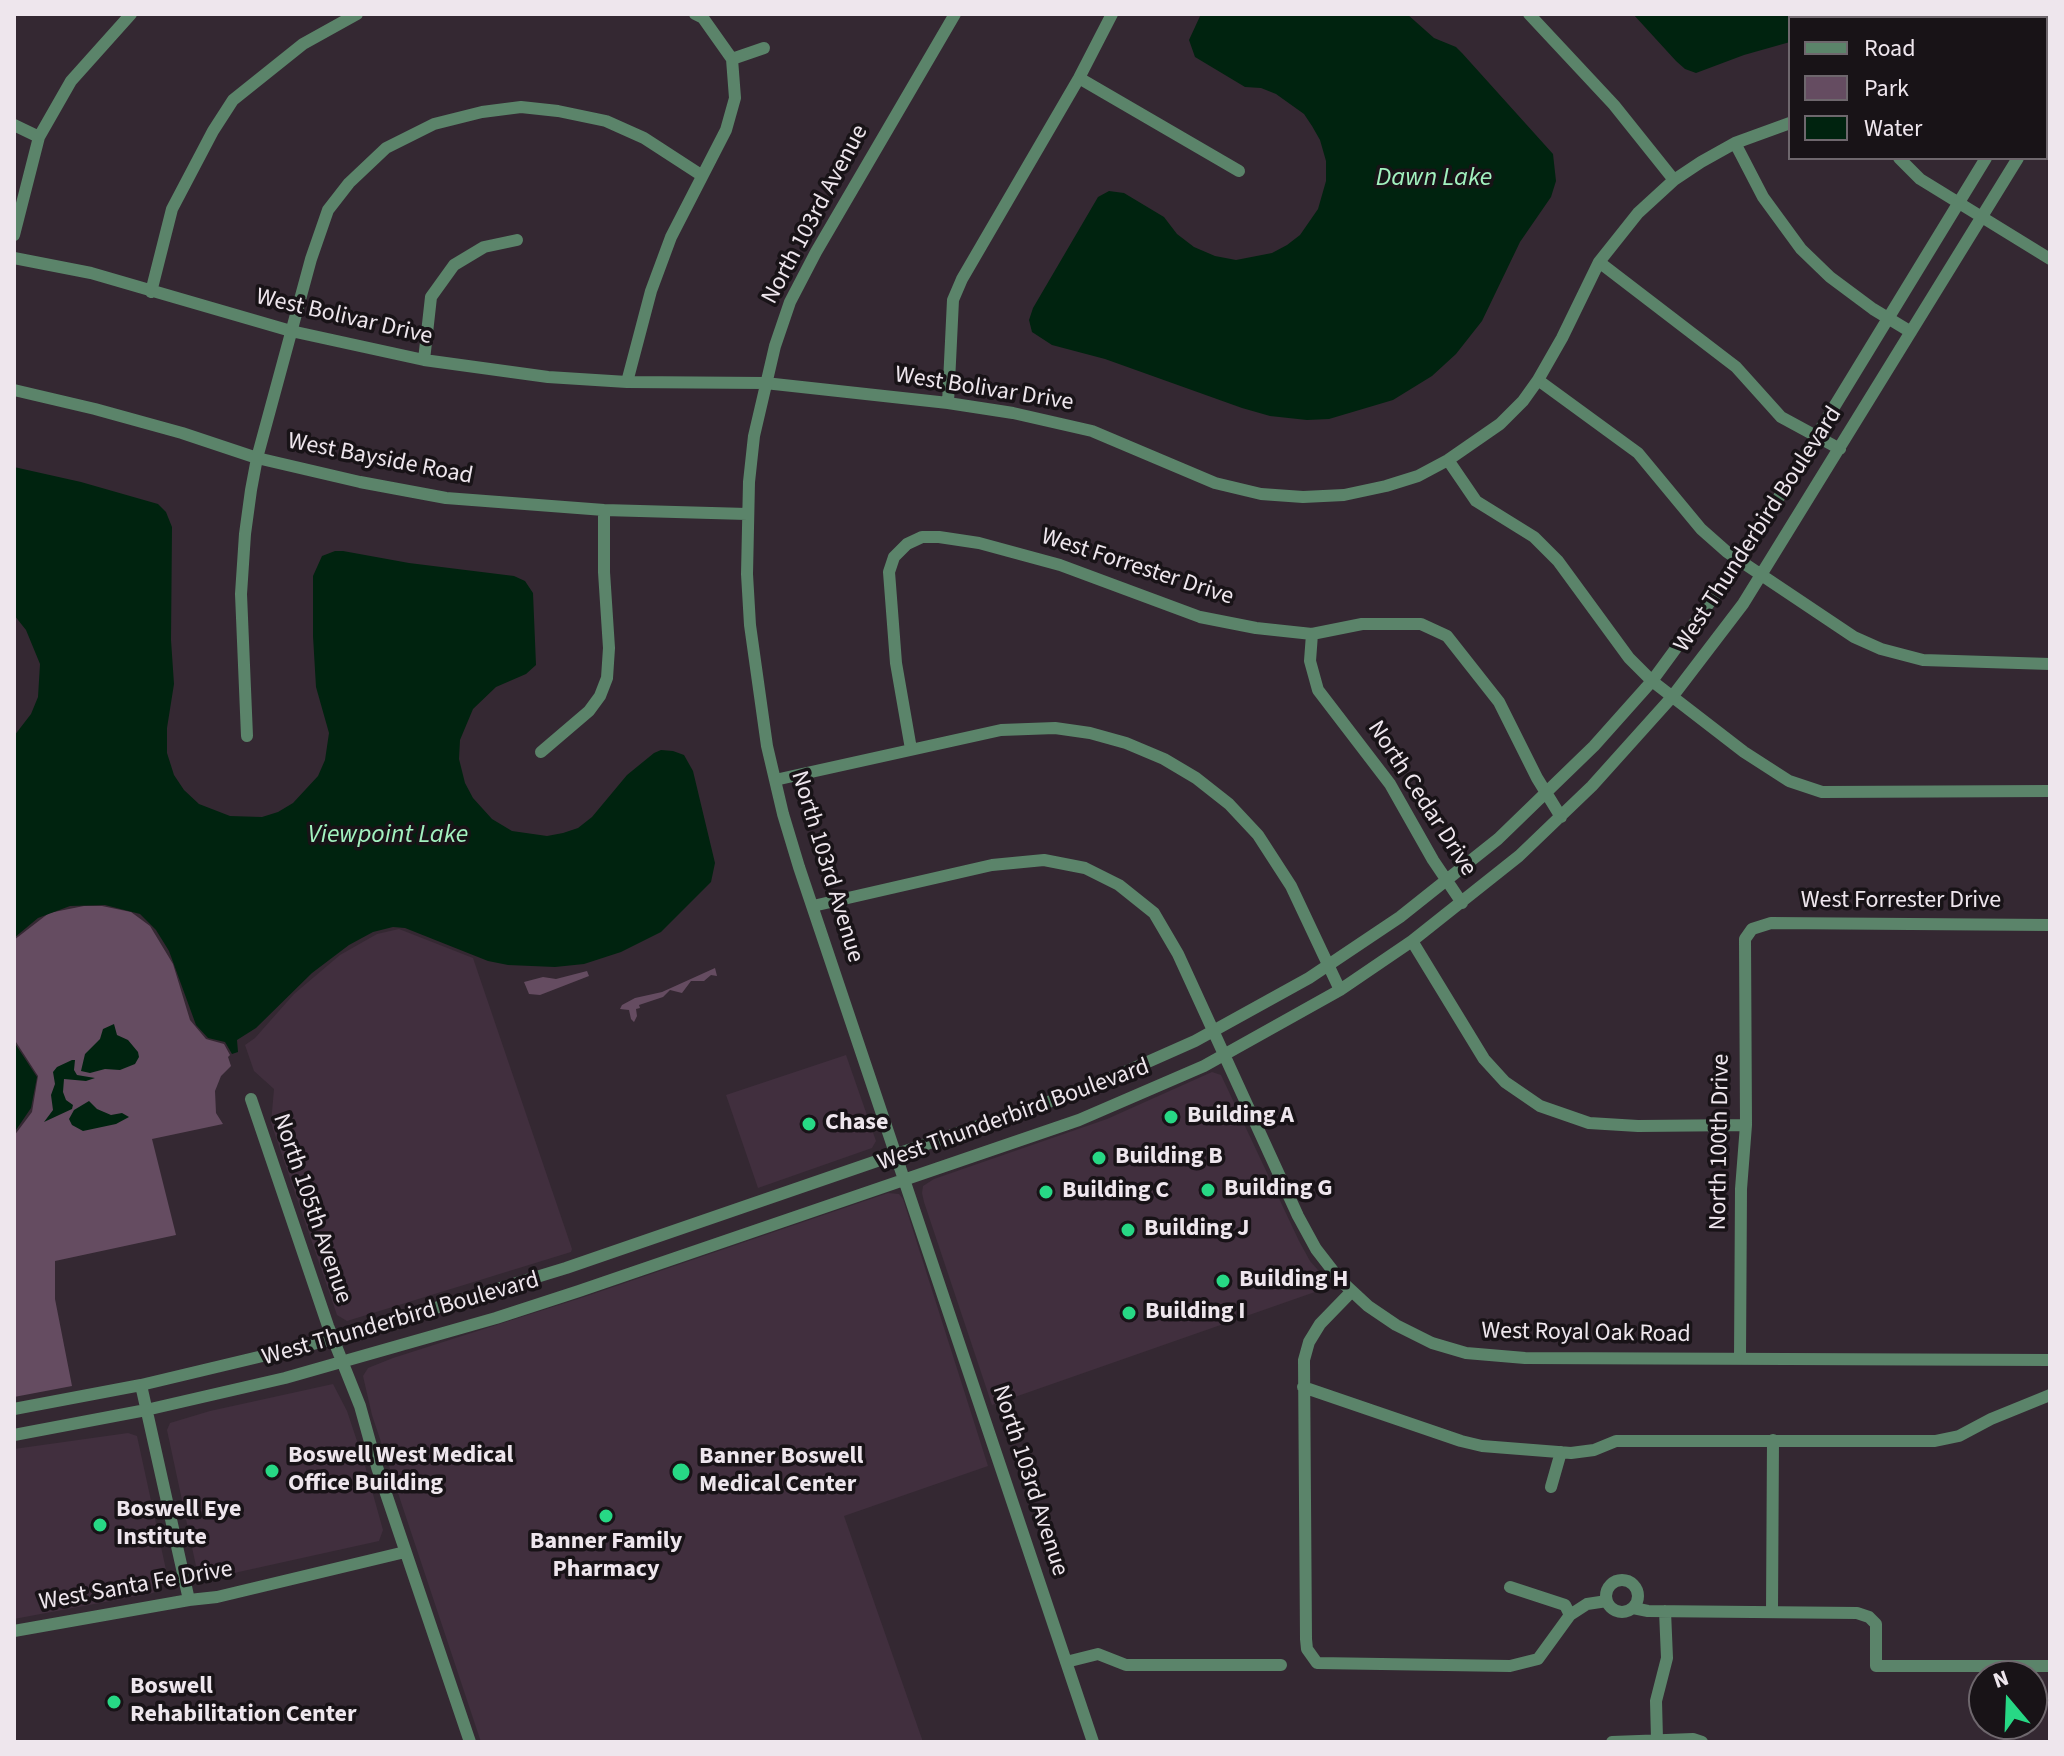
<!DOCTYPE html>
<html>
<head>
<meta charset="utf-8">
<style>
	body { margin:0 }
	#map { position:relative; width:2064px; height:1756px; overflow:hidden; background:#342832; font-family:"Source Sans 3",sans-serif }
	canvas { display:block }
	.frame { position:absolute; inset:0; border:16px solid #eee6ed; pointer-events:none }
	.legend { position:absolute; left:1788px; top:16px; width:260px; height:144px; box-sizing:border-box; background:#181317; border:2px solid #6e676d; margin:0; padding:10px 14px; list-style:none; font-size:24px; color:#eee6ed }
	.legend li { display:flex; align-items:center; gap:16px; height:40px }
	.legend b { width:40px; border:2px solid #6e676d }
	.north { position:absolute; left:1968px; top:1660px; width:80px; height:80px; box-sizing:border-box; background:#181317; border:2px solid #6e676d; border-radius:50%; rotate:341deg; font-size:22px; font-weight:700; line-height:32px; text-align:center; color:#eee6ed }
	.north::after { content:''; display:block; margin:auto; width:28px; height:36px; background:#27d885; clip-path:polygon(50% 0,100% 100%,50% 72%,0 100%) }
</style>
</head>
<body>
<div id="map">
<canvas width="2064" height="1756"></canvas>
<div class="frame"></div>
<ul class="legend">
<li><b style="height:10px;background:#5b846a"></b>Road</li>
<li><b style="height:22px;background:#654c61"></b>Park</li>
<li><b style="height:22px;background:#00230f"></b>Water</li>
</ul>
<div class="north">N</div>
</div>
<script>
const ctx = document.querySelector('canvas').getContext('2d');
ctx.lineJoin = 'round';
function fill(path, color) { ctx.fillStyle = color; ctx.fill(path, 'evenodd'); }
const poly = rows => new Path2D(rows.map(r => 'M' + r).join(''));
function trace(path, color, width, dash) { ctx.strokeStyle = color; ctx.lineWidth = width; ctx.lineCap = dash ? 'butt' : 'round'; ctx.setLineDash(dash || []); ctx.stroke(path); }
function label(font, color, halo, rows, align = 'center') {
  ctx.font = font + ' "Source Sans 3",sans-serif'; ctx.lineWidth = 7; ctx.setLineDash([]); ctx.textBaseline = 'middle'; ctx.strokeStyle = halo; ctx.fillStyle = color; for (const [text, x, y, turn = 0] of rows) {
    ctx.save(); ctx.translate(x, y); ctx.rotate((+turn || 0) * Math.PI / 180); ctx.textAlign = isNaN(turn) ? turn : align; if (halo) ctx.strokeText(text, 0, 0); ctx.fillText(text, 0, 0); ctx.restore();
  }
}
fill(poly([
	[399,929,473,958,572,1249,571,1252,347,1321,337,1315,271,1123,274,1089,254,1071,245,1045,255,1038,294,994,340,955,377,934],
	[846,1055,876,1141,872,1148,758,1188,726,1095],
	[1212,1072,1221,1075,1299,1241,1310,1261,1332,1286,992,1405,924,1202,922,1193,923,1186,934,1179,1107,1119],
	[888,1193,899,1194,903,1199,988,1466,844,1516,923,1742,481,1742,372,1415,363,1376,368,1368,393,1358,584,1297],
	[333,1384,347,1411,364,1462,383,1530,379,1541,216,1577,196,1566,167,1430,170,1423,210,1411],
	[128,1433,137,1436,168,1579,153,1593,14,1619,14,1449]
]), '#412f3e');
fill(poly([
	[84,906,102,906,131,912,150,926,173,964,190,1020,206,1039,224,1044,230,1055,228,1057,231,1066,221,1076,215,1091,216,1113,223,1124,152,1139,176,1235,55,1261,55,1299,72,1386,14,1397,14,1136,32,1112,38,1076,14,1039,14,940,49,913],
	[715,968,717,976,711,975,704,981,691,981,682,993,670,990,663,997,639,1005,640,1008,636,1009,637,1016,634,1022,631,1019,629,1010,620,1009,622,1005,635,998,662,992],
	[587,971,589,976,540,995,529,994,524,982,543,977,556,979]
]), '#654c61');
fill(poly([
	[1201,14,1407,14,1434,38,1456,47,1462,53,1553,154,1556,181,1551,197,1520,242,1482,321,1456,354,1432,376,1393,400,1329,419,1307,420,1270,416,1242,408,1105,359,1052,345,1032,332,1029,320,1033,308,1098,197,1109,191,1124,193,1164,217,1177,234,1194,247,1215,256,1236,260,1272,253,1287,245,1300,235,1318,209,1326,181,1326,161,1320,140,1312,126,1304,114,1276,94,1261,88,1245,87,1195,57,1189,40],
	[1633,14,1867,14,1860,18,1790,18,1790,42,1744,55,1696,73,1685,69,1676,61],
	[14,467,81,482,158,504,166,512,172,527,171,640,174,684,167,728,167,753,174,775,184,790,199,804,230,816,262,817,278,812,293,803,318,776,325,760,329,733,316,687,313,636,313,576,322,556,335,551,343,551,409,563,514,576,525,581,533,593,536,665,526,674,496,687,473,709,460,740,459,759,465,783,473,798,492,819,512,831,547,836,563,833,578,828,592,817,627,775,654,753,661,750,673,751,684,755,693,771,715,863,711,882,661,932,621,952,584,964,555,967,508,965,488,961,405,928,393,927,373,932,349,945,312,973,256,1028,237,1040,238,1052,232,1054,225,1042,208,1038,196,1025,169,951,156,930,140,914,105,905,70,906,38,918,14,938,14,736,31,714,38,697,40,664,26,630,14,615],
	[114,1024,117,1035,128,1040,138,1052,139,1057,135,1064,120,1070,105,1069,90,1073,81,1071,85,1054,100,1039,103,1029],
	[14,1042,37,1077,31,1108,14,1133],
	[72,1060,75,1060,74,1070,77,1075,95,1078,86,1081,64,1079,63,1092,66,1100,73,1105,72,1109,44,1122,53,1110,51,1095,55,1084,53,1072,57,1067],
	[89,1101,97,1109,111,1115,122,1113,129,1117,116,1124,83,1131,72,1125,69,1119,74,1110]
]), '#00230f');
trace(poly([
	[955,14,816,252,790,302,775,346,754,436,749,482,747,574,750,625,767,746,783,814,799,867,1093,1742],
	[1529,14,1614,105,1674,180],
	[1979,18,1982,14],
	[732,59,764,48],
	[2046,71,2050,66],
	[1079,78,1239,171],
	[2046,116,2050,110],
	[14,125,39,137],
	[1735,143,1763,197,1801,249,1830,277,1873,309,1911,332],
	[1899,158,1920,179,2050,259],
	[14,235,39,137,71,81,131,14],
	[14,258,91,273,291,331,424,360,548,377,627,382,765,383,948,403,1013,413,1092,431,1215,483,1261,494,1303,497,1344,495,1386,486,1418,476,1448,460,1500,424,1523,401,1538,380,1562,338,1599,262,1638,213,1674,180,1701,162,1735,143,1790,123],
	[1599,262,1736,367,1781,417,1840,449],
	[151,292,172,209,213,131,233,100,303,44,357,14],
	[424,360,431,297,454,265,484,247,517,240],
	[1538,380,1638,453,1701,529,1727,552,1854,637,1881,649,1923,660,2050,664],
	[627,382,651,291,671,237,726,130,735,98,732,59,703,18,695,14],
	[14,390,95,409,182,433,257,458,360,482,446,498,604,510,747,514],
	[948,403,953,300,962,279,1079,78,1112,14],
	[1448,460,1476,501,1534,537,1558,561,1629,658,1652,681,1744,752,1789,781,1822,792,2050,791],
	[1312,634,1310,661,1318,690,1390,784,1433,860,1462,903],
	[247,736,241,594,245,534,251,490,257,458,311,259,328,210,349,183,386,148,434,124,482,112,521,107,558,111,606,121,644,138,701,175],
	[911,749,896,663,889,572,894,557,907,544,922,537,939,537,979,543,1060,565,1200,617,1256,628,1312,634,1362,624,1421,624,1447,636,1499,702,1537,778,1561,817],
	[541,752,589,711,600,696,607,678,609,648,604,572,604,510],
	[775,780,1001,730,1055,728,1090,733,1126,743,1164,759,1196,778,1229,804,1258,835,1291,886,1340,990],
	[813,906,992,865,1044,860,1085,868,1119,885,1154,913,1178,954,1298,1216,1316,1249,1340,1280,1368,1306,1396,1325,1432,1343,1466,1353,1525,1358,2050,1360],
	[1412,941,1484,1059,1505,1082,1540,1106,1589,1123,1638,1126,1746,1125],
	[251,1099,328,1326,360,1406,377,1467,470,1742],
	[1352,1291,1320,1324,1309,1342,1304,1360,1306,1639,1307,1649,1317,1663,1510,1666,1538,1659,1570,1615,1587,1604,1607,1601],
	[1740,1358,1741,1189,1746,1125,1745,939,1752,929,1771,923,2050,925],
	[141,1385,189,1600],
	[1303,1387,1461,1441,1482,1446,1571,1453,1594,1450,1616,1441,1935,1441,1959,1436,1991,1419,2050,1395],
	[14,1409,141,1385,334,1339,566,1268,1089,1088,1195,1041,1309,978,1400,917,1498,839,1594,746,1652,681,1740,561,1986,158],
	[14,1435,146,1410,285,1378,496,1318,579,1291,1079,1120,1204,1066,1340,990,1412,941,1519,856,1592,786,1672,697,1743,604,2018,158],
	[1551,1487,1561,1452],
	'1606 1596a16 16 0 1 1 32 0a16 16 0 1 1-32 0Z',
	[1510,1587,1565,1605,1570,1615],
	[1633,1608,1648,1611,1857,1613,1869,1617,1876,1624,1876,1666,2050,1666],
	[1772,1611,1773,1440],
	[14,1631,189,1600,217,1597,405,1552],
	[1066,1662,1098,1654,1126,1665,1281,1665],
	[1657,1739,1656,1701,1667,1658,1665,1611],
	[1612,1742,1693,1739,1702,1742]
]), '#5b846a', 12);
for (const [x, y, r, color] of [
	[1171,1117,8,"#27d885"],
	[809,1124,8,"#27d885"],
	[1099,1158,8,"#27d885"],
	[1208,1190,8,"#27d885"],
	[1046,1192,8,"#27d885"],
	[1128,1230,8,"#27d885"],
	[1223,1281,8,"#27d885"],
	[1129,1313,8,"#27d885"],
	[272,1471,8,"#27d885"],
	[681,1472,10,"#27d885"],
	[606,1516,8,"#27d885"],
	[100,1525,8,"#27d885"],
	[114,1702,8,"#27d885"]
]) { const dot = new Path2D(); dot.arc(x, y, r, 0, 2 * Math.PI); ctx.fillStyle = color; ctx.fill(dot); trace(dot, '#181317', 3); }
label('24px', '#eee6ed', '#181317', [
	["North 103rd Avenue",816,215,-62],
	["West Bolivar Drive",344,318,13],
	["West Bolivar Drive",984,390,9],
	["West Bayside Road",380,460,11],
	["West Thunderbird Boulevard",1759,530,-57],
	["West Forrester Drive",1137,568,18],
	["North Cedar Drive",1421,799,57],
	["North 103rd Avenue",826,867,73],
	["West Forrester Drive",1901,902],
	["West Thunderbird Boulevard",1014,1116,-20],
	["North 100th Drive",1721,1142,-89],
	["North 105th Avenue",311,1209,71],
	["West Thunderbird Boulevard",401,1320,-16],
	["West Royal Oak Road",1586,1334,1],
	["North 103rd Avenue",1029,1481,72],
	["West Santa Fe Drive",136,1587,-10]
]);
label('bold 24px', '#eee6ed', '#181317', [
	["Building A",1187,1117],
	["Chase",825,1124],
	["Building B",1115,1158],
	["Building G",1224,1190],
	["Building C",1062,1192],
	["Building J",1144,1230],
	["Building H",1239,1281],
	["Building I",1145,1313],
	["Boswell West Medical",288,1457],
	["Office Building",288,1485],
	["Banner Boswell",699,1458],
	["Medical Center",699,1486],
	["Boswell Eye",116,1511],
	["Institute",116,1539],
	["Banner Family",606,1543,"center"],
	["Pharmacy",606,1571,"center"],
	["Boswell",130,1688],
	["Rehabilitation Center",130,1716]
], 'left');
label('italic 26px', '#a2f1bf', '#181317', [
	["Dawn Lake",1434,179],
	["Viewpoint Lake",388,836]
]);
</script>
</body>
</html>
